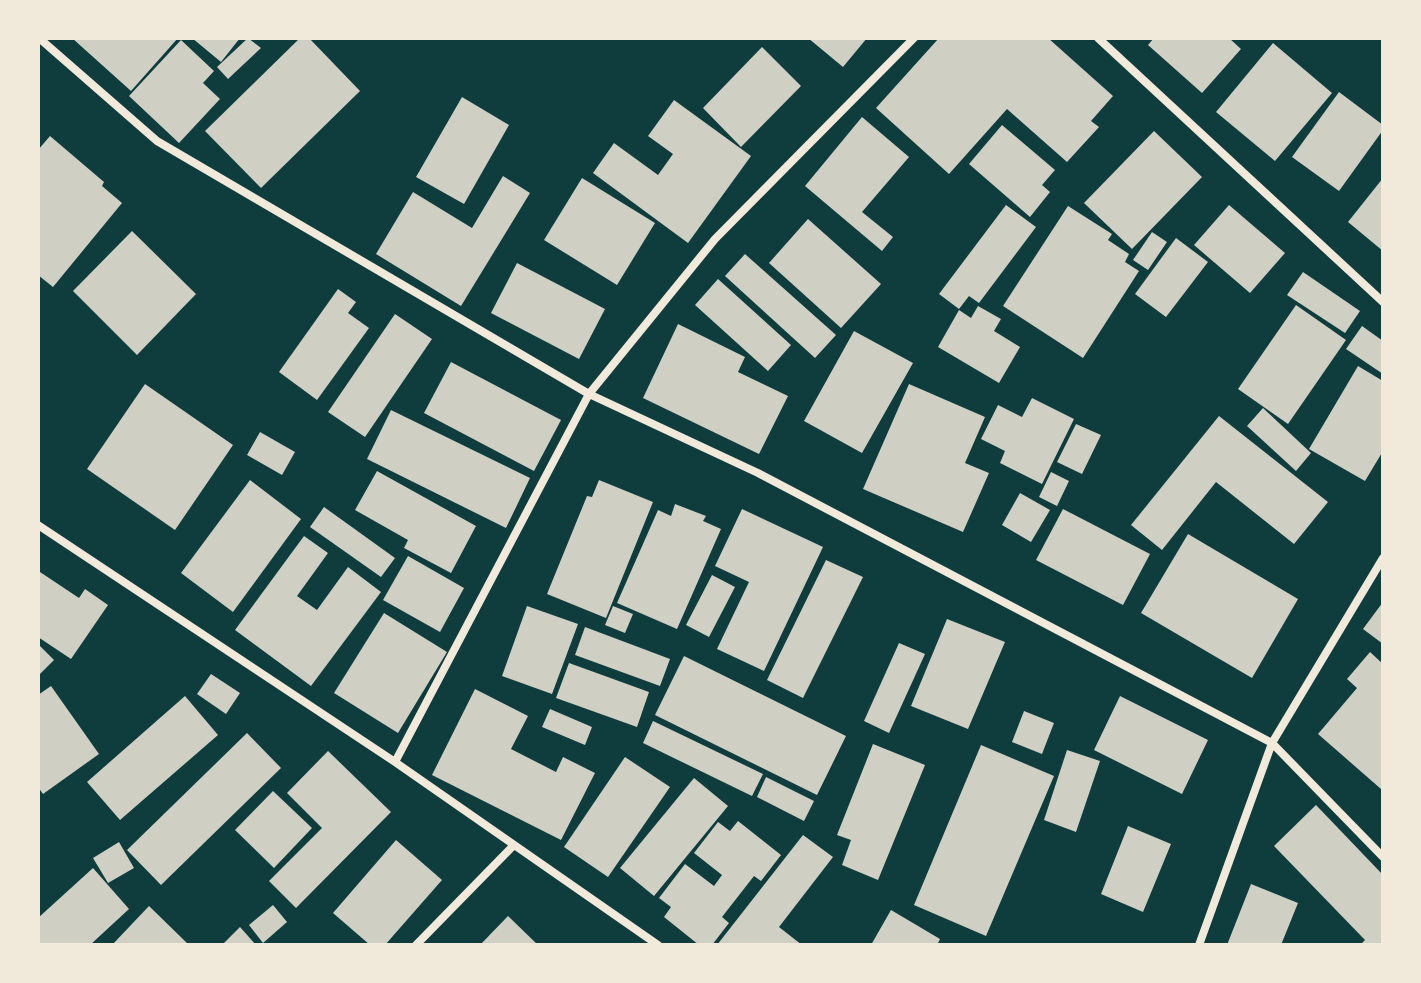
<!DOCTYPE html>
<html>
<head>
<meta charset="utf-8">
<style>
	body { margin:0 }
	#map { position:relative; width:1421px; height:983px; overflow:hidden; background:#0f3d3e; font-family:"Titillium Web",sans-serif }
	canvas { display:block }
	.frame { position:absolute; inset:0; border:40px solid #f1e9da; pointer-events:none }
</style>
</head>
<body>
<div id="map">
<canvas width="1421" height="983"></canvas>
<div class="frame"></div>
</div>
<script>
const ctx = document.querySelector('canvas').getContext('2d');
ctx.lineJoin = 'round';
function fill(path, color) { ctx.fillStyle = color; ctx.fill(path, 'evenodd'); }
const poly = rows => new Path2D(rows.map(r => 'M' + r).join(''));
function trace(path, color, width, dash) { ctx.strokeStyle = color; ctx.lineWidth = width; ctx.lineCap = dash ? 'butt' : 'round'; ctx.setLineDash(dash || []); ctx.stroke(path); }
fill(poly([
	[72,38,178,38,131,91],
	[192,38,240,38,221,62],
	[248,38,261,48,228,79,217,67],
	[300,38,309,38,360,91,261,188,205,131],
	[808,38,867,38,843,67],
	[939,38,1048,38,1113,96,1091,121,1099,127,1067,162,1007,109,949,174,876,108],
	[1154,38,1229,38,1241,49,1202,93,1148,45],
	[181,40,214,71,203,83,220,99,179,143,129,96],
	[1273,43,1332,93,1275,161,1216,112],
	[762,47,801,86,741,147,703,108],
	[1339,92,1383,125,1383,130,1339,191,1292,157],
	[462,97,509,125,464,204,416,177],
	[674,100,751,156,688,243,593,173,614,143,658,175,673,154,648,136],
	[862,117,909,157,862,212,893,237,882,251,805,186],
	[1002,125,1055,170,1042,185,1050,192,1030,217,969,164],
	[1154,131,1202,177,1132,249,1084,203],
	[50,136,104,182,102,186,122,203,53,287,38,275,38,150],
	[503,176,530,193,461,306,376,254,413,192,472,228],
	[582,178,655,223,617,285,544,240],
	[1383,178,1383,251,1348,222],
	[1006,205,1036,227,979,303,969,296,959,309,939,294],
	[1229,205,1285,253,1250,293,1194,245],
	[1068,206,1112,234,1108,240,1129,254,1125,262,1139,271,1083,358,1003,306],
	[808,219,881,284,841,328,769,263],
	[132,231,196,294,137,355,73,291],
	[1152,232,1167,242,1148,270,1133,260],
	[1176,238,1208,262,1166,317,1135,294],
	[745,254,836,335,815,358,725,276],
	[517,263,605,309,579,359,491,313],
	[1303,272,1360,311,1345,333,1287,295],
	[718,279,791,345,768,371,695,305],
	[338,289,356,302,348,313,369,328,317,400,279,372],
	[1296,305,1346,340,1288,424,1238,389],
	[978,306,1001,319,994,331,1020,347,999,383,938,347,959,310,971,318],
	[395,314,432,339,365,437,328,412],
	[678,324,745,357,738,372,788,396,759,454,643,398],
	[1362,326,1383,341,1383,374,1346,349],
	[854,331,913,363,862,453,804,421],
	[451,362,561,420,534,471,424,413],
	[1358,366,1383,381,1383,451,1365,481,1309,449],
	[145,384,233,445,175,530,87,469],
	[909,384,985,417,965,463,989,473,963,532,863,489],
	[1032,398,1074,419,1042,484,1000,463,1005,451,981,439,998,405,1022,417],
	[1263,408,1311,453,1296,471,1247,426],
	[391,410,530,478,506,528,367,459],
	[1219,416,1328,502,1294,544,1216,482,1162,550,1131,525],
	[1076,424,1101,435,1082,474,1057,462],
	[260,432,295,452,282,475,247,455],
	[377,471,476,526,451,573,404,548,408,540,355,510],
	[1051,472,1069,481,1057,506,1039,497],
	[250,480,301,519,233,612,181,573],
	[599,480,653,502,606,618,547,594,587,496,592,497],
	[1020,493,1050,510,1031,542,1002,525],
	[675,504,706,516,703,521,721,529,677,629,617,603,658,510,671,516],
	[324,507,395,558,381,577,310,527],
	[742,509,823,547,764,671,717,649,749,582,715,566],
	[1063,509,1150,554,1123,605,1036,560],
	[1188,534,1298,599,1252,678,1141,613],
	[304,536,328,553,297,596,317,610,348,567,381,592,311,686,235,630],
	[408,556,464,588,440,632,383,600],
	[826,560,863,577,803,698,767,680],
	[40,572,79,598,85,589,108,605,71,659,38,637],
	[712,575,735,587,709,637,686,625],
	[1383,602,1383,644,1363,629],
	[527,606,578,624,552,694,502,676],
	[613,606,633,614,625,633,605,625],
	[384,613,447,652,398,733,334,693],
	[947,619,1005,642,968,729,911,706],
	[585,627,670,659,660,686,575,655],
	[899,643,925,654,889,733,864,721],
	[38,644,54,660,38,676],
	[1370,652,1383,664,1381,789,1318,734,1357,688,1347,679],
	[684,656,846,736,817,795,655,715],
	[569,663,649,692,637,727,556,698],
	[211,674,240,693,226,714,197,694],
	[51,686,99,754,43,794,38,787,38,695],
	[475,689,528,716,511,749,556,772,563,757,595,773,561,840,432,775],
	[185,696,218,735,120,820,87,782],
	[1120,696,1208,740,1182,794,1094,750],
	[550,709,592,727,585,745,542,727],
	[1024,711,1054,723,1042,754,1012,742],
	[653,721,763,774,752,796,643,743],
	[247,733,281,768,161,885,127,850],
	[873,744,925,765,878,880,842,865,851,840,837,835],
	[981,745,1054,776,986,936,914,905],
	[1067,750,1100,761,1076,832,1044,820],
	[328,751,391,812,296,908,269,881,322,828,287,793],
	[625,757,670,787,608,877,564,847],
	[766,777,814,801,804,821,757,797],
	[694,778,728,806,654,896,620,868],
	[273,791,312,828,274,868,235,830],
	[1316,805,1383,875,1383,945,1360,945,1365,940,1274,846],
	[738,821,781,855,761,881,754,876,722,917,729,923,712,945,699,945,664,917,671,907,659,898,685,864,714,886,722,875,694,853,718,822,730,831],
	[1128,826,1171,844,1143,912,1101,894],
	[803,835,833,857,779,927,802,945,717,945],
	[396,840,442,880,385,945,370,945,333,913],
	[119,842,134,868,108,883,93,858],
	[93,868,129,909,90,945,38,945,38,918],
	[1251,884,1298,903,1281,945,1227,945],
	[273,905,287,922,263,943,249,925],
	[149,906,189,945,112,945],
	[891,910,940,939,937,945,871,945],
	[508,916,538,945,480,945],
	[240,927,256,945,222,945]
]), '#cfcfc3');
trace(poly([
	[39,38,157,141,589,394,758,473,1272,743,1383,857],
	[1098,38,1383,302],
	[38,525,395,762,658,945],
	[395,762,589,394,715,239,914,38],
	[416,945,513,846],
	[1199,945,1272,743,1383,558]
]), '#f1e9da', 8);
</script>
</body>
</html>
